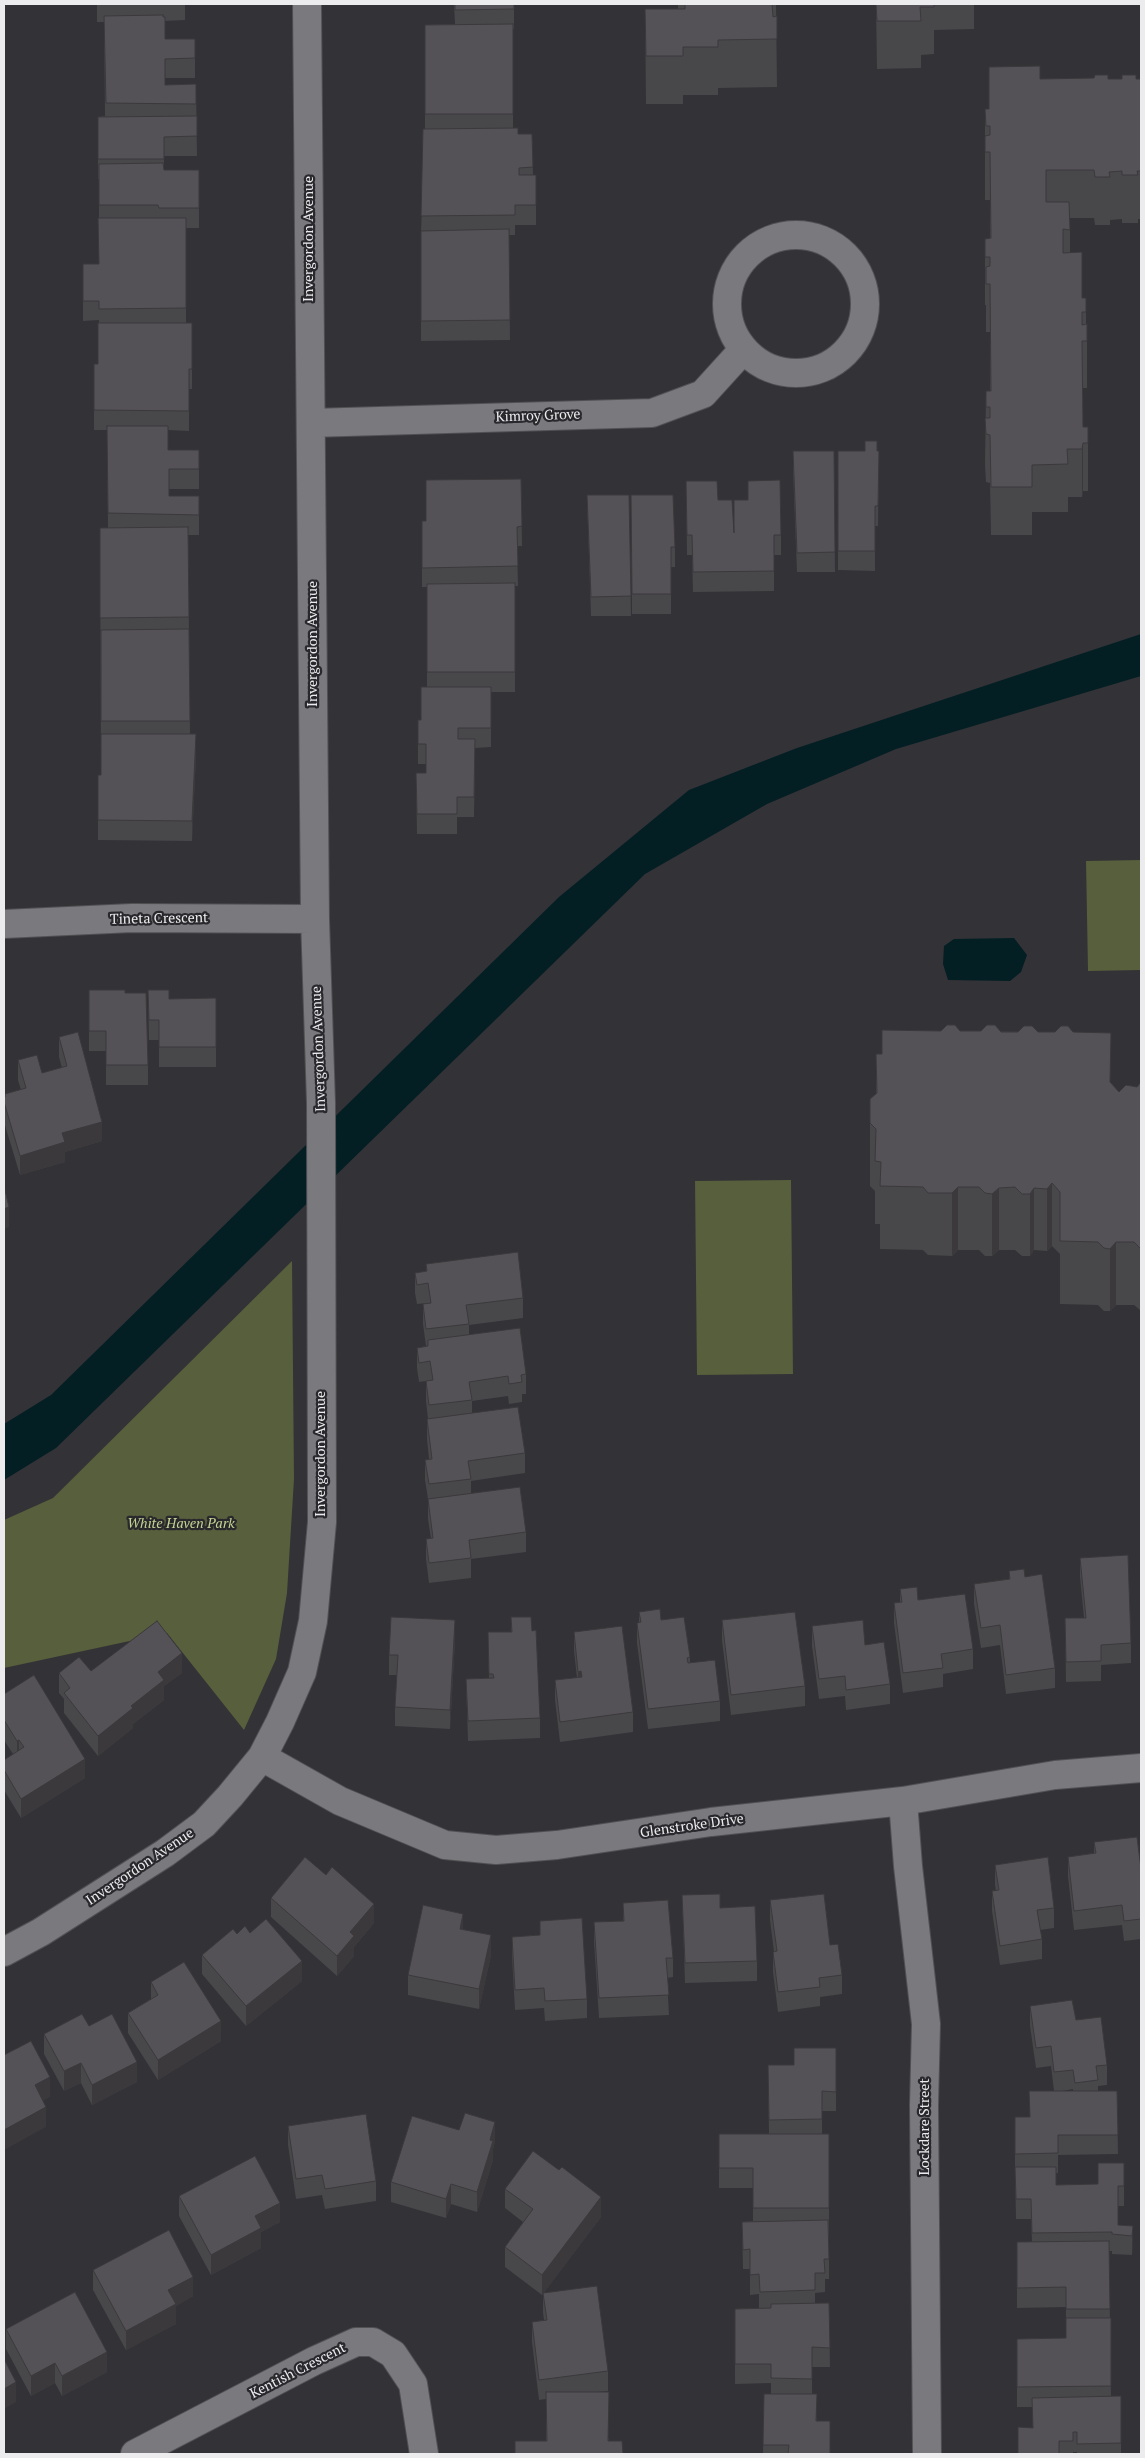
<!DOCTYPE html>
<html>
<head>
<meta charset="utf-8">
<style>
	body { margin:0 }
	#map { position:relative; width:1145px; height:2458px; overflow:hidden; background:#333236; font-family:"PT Serif",serif }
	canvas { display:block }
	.frame { position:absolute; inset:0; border:5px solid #ececef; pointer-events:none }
</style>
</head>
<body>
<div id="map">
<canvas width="1145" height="2458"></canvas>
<div class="frame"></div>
</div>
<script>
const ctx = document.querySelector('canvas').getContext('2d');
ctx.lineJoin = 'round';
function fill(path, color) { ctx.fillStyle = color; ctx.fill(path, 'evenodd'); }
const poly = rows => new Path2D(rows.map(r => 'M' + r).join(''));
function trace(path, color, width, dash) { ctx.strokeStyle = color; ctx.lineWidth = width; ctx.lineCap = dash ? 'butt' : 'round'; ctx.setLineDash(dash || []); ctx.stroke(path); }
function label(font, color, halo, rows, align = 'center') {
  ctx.font = font + ' "PT Serif",serif'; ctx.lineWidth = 4.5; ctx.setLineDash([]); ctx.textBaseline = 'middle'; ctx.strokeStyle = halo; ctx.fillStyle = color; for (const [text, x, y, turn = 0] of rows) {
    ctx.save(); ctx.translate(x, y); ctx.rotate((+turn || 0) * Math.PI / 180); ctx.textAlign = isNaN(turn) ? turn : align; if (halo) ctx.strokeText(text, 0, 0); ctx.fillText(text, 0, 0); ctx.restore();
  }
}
fill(poly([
	[1141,860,1141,970,1088,971,1086,861],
	[791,1180,793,1374,697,1375,695,1181],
	[292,1261,294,1479,287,1593,276,1659,244,1730,167,1633,4,1668,4,1520,53,1498]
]), '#575f3c');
fill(poly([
	[1141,634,1141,676,896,749,767,804,645,874,56,1448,4,1480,4,1424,51,1395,559,897,689,790,797,748],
	[1014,938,1027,955,1021,972,1010,981,948,980,943,964,944,946,954,939]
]), '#031f24');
const minor = poly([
	'727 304a69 69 0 1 1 138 0a69 69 0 1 1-138 0Z',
	[311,423,652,413,703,394,743,350],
	[4,924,132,918,315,919],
	[262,1757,340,1801,445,1845,496,1850,557,1845,711,1822,903,1801,1055,1775,1141,1768],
	[903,1801,908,1866,926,2024,924,2105,927,2454],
	[4,1952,41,1932,165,1853,204,1824,230,1796,262,1757,280,1722,302,1672,313,1621,322,1522,321,1103,315,919,307,4],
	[135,2454,314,2361,356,2342,373,2342,393,2354,413,2384,424,2454]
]);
trace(minor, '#515154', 30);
trace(minor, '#7a797e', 28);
fill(poly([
	[97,4,185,4,185,20,165,21,165,39,195,39,195,78,165,78,165,85,196,84,197,156,164,156,164,170,199,170,199,228,186,228,186,323,192,323,192,389,189,389,189,431,168,430,168,450,199,450,199,489,169,489,169,496,199,496,199,535,188,535,190,734,196,754,192,841,98,840,98,775,101,775,100,528,108,528,107,430,94,430,94,364,98,364,99,320,83,321,83,264,99,264,99,179,98,179,98,117,105,116,104,22,97,22],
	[421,4,514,4,514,29,513,29,513,128,518,134,532,134,533,175,536,175,536,225,515,225,515,235,509,235,510,340,421,341,421,231,425,129,425,25,455,24,454,5,421,5],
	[678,4,776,4,777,87,718,88,718,95,683,95,683,104,646,104,645,9,678,9],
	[876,4,974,4,974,29,934,30,934,54,921,55,921,68,877,69],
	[1040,79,1141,79,1141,219,1138,219,1138,223,1122,223,1122,219,1110,220,1110,225,1095,225,1094,218,1070,218,1070,253,1082,298,1086,298,1086,325,1087,341,1087,388,1083,388,1083,427,1088,427,1088,491,1083,491,1082,497,1068,497,1068,512,1032,512,1032,535,991,535,990,483,986,482,985,466,986,391,990,391,990,332,986,332,986,305,985,305,985,239,990,238,990,200,985,200,985,109,989,109],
	[793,451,834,451,835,572,797,572,793,471],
	[838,451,879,451,878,526,875,526,875,571,838,570],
	[521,479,522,546,517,546,518,586,515,586,515,692,491,692,491,747,475,748,474,817,457,817,457,834,417,834,416,773,426,773,426,764,418,764,418,720,421,720,427,687,427,587,422,587,422,521,426,521],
	[686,481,718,500,734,530,781,535,781,555,774,555,774,591,693,592,692,555,687,555],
	[587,495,629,495,631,616,591,616],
	[631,495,675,547,675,567,671,567,671,614,632,614],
	[89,990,125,993,148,1065,148,1085,106,1085,106,1051,89,1051],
	[148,990,169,999,216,998,216,1067,159,1067,159,1040,149,1040],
	[960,1031,1038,1032,1111,1083,1119,1092,1137,1087,1141,1082,1141,1311,1140,1310,1134,1305,1116,1305,1110,1311,1104,1311,1098,1305,1060,1304,1060,1254,1052,1246,1047,1251,1034,1250,1030,1256,1022,1256,1015,1250,999,1250,992,1256,985,1256,979,1250,958,1250,952,1256,928,1255,923,1250,880,1249,880,1224,875,1224,875,1191,870,1186,870,1123,876,1093,876,1054,882,1054],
	[59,1037,102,1141,65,1152,65,1162,20,1175,4,1122,4,1097,5,1097,5,1094,21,1090,18,1080,18,1060,42,1073,62,1068,59,1057],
	[426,1264,523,1298,523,1318,469,1325,469,1335,526,1374,526,1394,522,1394,522,1402,509,1404,508,1396,472,1401,472,1413,525,1453,525,1473,471,1481,471,1493,526,1532,526,1552,471,1559,471,1578,429,1583,426,1559,426,1539,431,1539,428,1519,428,1499,425,1480,425,1460,429,1459,427,1439,427,1419,428,1419,426,1401,426,1381,419,1382,417,1368,417,1348,426,1346,423,1324,423,1304,428,1303,417,1304,415,1293,415,1273,426,1271],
	[1080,1558,1131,1643,1131,1663,1101,1665,1101,1681,1066,1682,1065,1618,1084,1618,1080,1577],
	[1009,1571,1025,1577,1055,1668,1055,1688,1006,1694,1000,1645,981,1648,974,1604,974,1584,1009,1579],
	[900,1589,918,1600,973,1649,973,1669,943,1674,943,1687,903,1693,894,1623,894,1603,900,1602],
	[639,1612,661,1620,690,1657,690,1663,720,1701,720,1721,648,1729,637,1643,637,1623,639,1623],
	[511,1617,532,1631,540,1718,540,1738,468,1741,466,1679,489,1678,488,1632,511,1632],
	[722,1620,805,1686,805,1706,731,1715,722,1640],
	[812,1626,865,1645,890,1684,890,1704,846,1710,845,1696,819,1699,812,1646],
	[574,1632,633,1712,633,1732,560,1742,555,1700,555,1680,577,1678,574,1651],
	[455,1640,450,1729,395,1726,395,1707,397,1675,389,1675,389,1655],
	[91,1671,182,1673,164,1686,164,1700,133,1724,133,1728,98,1756,64,1713,64,1699,59,1693,59,1673],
	[4,1694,85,1778,21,1818,4,1790,4,1760,13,1754,4,1740],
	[1094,1842,1141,1869,1141,1939,1124,1941,1122,1925,1074,1930,1068,1876,1068,1857,1094,1853],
	[995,1865,1054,1908,1054,1928,1040,1930,1042,1939,1042,1959,1000,1965,992,1911,992,1891,996,1891,995,1885],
	[682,1895,720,1908,757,1961,757,1981,685,1983],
	[271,1898,374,1923,354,1947,354,1956,337,1976,271,1917],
	[770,1900,830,1945,842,1975,842,1994,820,1997,820,2006,778,2012,773,1972,773,1952,774,1952,770,1920],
	[623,1903,673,1958,673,1977,667,1978,669,2015,599,2018,594,1942,594,1922,623,1921],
	[540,1921,587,1999,587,2018,545,2021,544,2008,515,2010,512,1956,512,1937,540,1935],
	[463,1929,491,1955,479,2009,408,1995,408,1975],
	[250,1933,302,1981,246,2026,202,1974,202,1955,237,1934],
	[151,1982,221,2041,158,2080,128,2033,128,2013,151,1999],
	[1030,2006,1076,2020,1107,2065,1107,2085,1098,2086,1098,2091,1117,2091,1118,2154,1058,2155,1058,2173,1056,2173,1056,2185,1098,2184,1124,2163,1124,2206,1118,2206,1118,2225,1133,2226,1132,2255,1112,2254,1112,2251,1109,2251,1111,2396,1121,2396,1121,2454,1077,2454,1077,2452,1073,2452,1073,2454,1018,2454,1033,2428,1032,2407,1017,2407,1017,2339,1066,2338,1066,2307,1017,2308,1017,2242,1032,2242,1031,2219,1016,2219,1015,2173,1015,2117,1029,2117,1054,2091,1051,2066,1036,2068,1030,2026],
	[1073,2089,1073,2091,1062,2091],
	[89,2026,137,2082,92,2105,81,2083,64,2091,44,2054,44,2034],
	[836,2048,836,2111,822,2111,822,2134,829,2134,829,2279,825,2279,825,2292,815,2293,815,2303,829,2303,830,2367,812,2367,812,2394,817,2421,830,2454,763,2454,764,2394,771,2394,771,2383,735,2384,735,2309,759,2308,759,2294,750,2295,750,2269,743,2269,742,2222,753,2221,753,2188,719,2188,719,2134,769,2134,768,2065,794,2065],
	[288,2126,376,2181,376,2201,325,2209,322,2195,296,2199,288,2145],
	[495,2141,493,2149,493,2160,477,2212,451,2204,446,2218,391,2202,391,2182],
	[559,2170,601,2217,542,2295,505,2267,505,2247,523,2222,505,2208,505,2189],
	[179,2196,280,2222,261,2232,261,2248,211,2275,179,2216],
	[93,2270,193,2296,176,2306,176,2324,126,2350,93,2290],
	[543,2293,608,2371,608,2391,598,2392,609,2441,546,2441,546,2399,539,2400,532,2342,532,2322,544,2320,543,2313],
	[6,2329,107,2372,62,2396,55,2383,31,2396,6,2349]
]), '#48474a');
fill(poly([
	[1083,443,1083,491,1082,497,1082,449],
	[196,734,196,754,192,841,192,821],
	[102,1122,102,1141,65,1152,65,1162,20,1175,20,1156,62,1133],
	[1052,1183,1052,1246,1047,1251,1047,1189],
	[958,1187,958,1250,952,1256,952,1193],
	[999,1188,999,1250,992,1256,992,1194],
	[1034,1188,1034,1250,1030,1256,1030,1194],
	[9,1207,9,1227,4,1229,4,1209],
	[1116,1242,1116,1305,1110,1311,1110,1249],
	[455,1620,455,1640,450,1729,450,1710],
	[182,1653,182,1673,164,1686,164,1700,133,1724,133,1728,98,1756,98,1736,131,1706,158,1672],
	[581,1671,581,1691,578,1692,578,1672],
	[19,1740,19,1759,17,1761,17,1741],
	[85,1759,85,1778,21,1818,21,1799],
	[374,1904,374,1923,354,1947,354,1956,337,1976,337,1956,350,1932],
	[463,1914,463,1933,460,1929],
	[491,1935,491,1955,479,2009,479,1989],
	[302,1961,302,1981,246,2026,246,2006],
	[221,2021,221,2041,158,2080,158,2060],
	[137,2062,137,2082,92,2105,92,2085],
	[81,2063,81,2083,64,2091,64,2071],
	[50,2077,50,2097,35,2105,35,2085],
	[46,2107,46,2127,4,2150,4,2130],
	[495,2122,495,2141,493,2149,493,2160,477,2212,477,2192],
	[451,2184,451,2204,446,2218,446,2199],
	[601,2197,601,2217,542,2295,542,2275],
	[280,2203,280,2222,261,2232,261,2248,211,2275,211,2255,255,2216],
	[1133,2226,1133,2246,1132,2255,1132,2236],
	[193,2277,193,2296,176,2306,176,2324,126,2350,126,2331,168,2290],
	[107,2352,107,2372,62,2396,62,2376],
	[55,2363,55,2383,31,2396,31,2376],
	[16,2382,16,2402,4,2409,4,2389]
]), '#3b393c');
const building = poly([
	[455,4,514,4,514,9,455,10,455,4],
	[685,4,772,4,773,17,777,16,777,39,718,40,718,47,683,47,683,56,646,56,645,9,685,9,685,4],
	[876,4,934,4,934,7,920,7,921,21,877,21,876,4],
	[163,15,163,17,165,17,165,39,195,39,195,58,165,59,165,85,196,84,196,104,106,103,104,16,163,15],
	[513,24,513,114,425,114,425,25,513,24],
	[1040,66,1040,79,1094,78,1095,75,1108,75,1108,79,1122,79,1122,75,1136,75,1136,79,1141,79,1141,171,1137,171,1138,175,1122,175,1122,171,1109,172,1110,177,1095,177,1094,170,1046,170,1046,202,1069,202,1070,230,1063,229,1063,253,1082,252,1082,298,1086,298,1086,312,1082,312,1082,325,1087,324,1087,341,1082,341,1083,427,1088,427,1088,443,1083,443,1082,449,1067,449,1068,464,1032,465,1032,487,991,487,990,435,986,434,985,418,990,418,990,407,986,407,986,391,991,391,990,284,986,284,986,267,990,266,990,257,985,257,985,239,991,238,990,152,985,152,985,136,990,135,990,126,986,126,985,109,989,109,989,67,1040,66],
	[197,116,197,136,164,137,164,159,98,159,98,117,197,116],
	[518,128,518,134,532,134,533,167,519,168,519,175,536,175,536,205,515,205,515,215,421,216,423,129,518,128],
	[163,163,164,170,199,170,199,208,159,208,158,205,99,205,99,164,163,163],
	[98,218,186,218,186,308,99,309,99,301,83,301,83,264,99,264,98,218],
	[509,229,510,320,421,321,421,231,509,229],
	[98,323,192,323,192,369,189,369,189,411,94,410,94,364,98,364,98,323],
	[107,426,168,426,168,450,199,450,199,469,169,469,169,496,199,496,199,515,108,513,107,426],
	[865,441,877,441,877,451,879,451,878,506,875,506,875,551,838,551,838,451,865,451,865,441],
	[793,451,834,451,835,552,797,553,793,451],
	[521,479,522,526,517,527,518,566,422,568,422,521,426,521,426,480,521,479],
	[780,480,781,535,774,535,774,571,693,572,692,535,687,535,686,481,717,481,718,500,732,500,734,533,734,500,748,500,748,481,780,480],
	[587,495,629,495,631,596,591,597,587,495],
	[631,495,673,495,675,547,671,547,671,594,632,594,631,495],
	[188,527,189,617,100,618,100,528,188,527],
	[515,583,515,672,427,672,427,584,515,583],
	[189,629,190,721,101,721,101,630,189,629],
	[421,687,491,687,491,728,458,728,458,739,475,739,474,797,457,797,457,814,417,814,416,773,426,773,426,744,418,744,418,720,421,720,421,687],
	[101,734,196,734,192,821,98,820,98,775,101,775,101,734],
	[89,990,125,990,125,993,146,993,148,1065,106,1065,106,1031,89,1031,89,990],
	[148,990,169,990,169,999,216,998,216,1047,159,1047,159,1020,149,1020,148,990],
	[947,1025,955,1025,960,1031,981,1031,987,1025,995,1025,1001,1032,1018,1032,1024,1026,1032,1026,1038,1032,1055,1032,1061,1026,1068,1026,1073,1032,1111,1033,1110,1082,1119,1092,1126,1085,1137,1087,1141,1082,1141,1248,1140,1248,1134,1242,1116,1242,1110,1249,1104,1248,1098,1242,1060,1241,1060,1192,1052,1183,1047,1189,1034,1188,1030,1194,1022,1194,1015,1187,999,1188,992,1194,985,1193,979,1187,958,1187,952,1193,928,1193,923,1187,880,1186,881,1162,875,1161,876,1129,870,1123,870,1099,877,1093,876,1054,882,1054,882,1030,941,1031,947,1025],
	[78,1032,102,1122,62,1133,65,1142,20,1156,4,1102,4,1097,5,1097,5,1094,26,1088,18,1060,37,1055,42,1073,67,1066,59,1037,78,1032],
	[4,1186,9,1207,4,1209,4,1186],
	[518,1252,523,1298,466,1305,469,1324,426,1329,423,1304,431,1303,428,1283,417,1285,415,1273,427,1271,426,1264,518,1252],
	[520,1328,526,1374,521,1375,522,1382,509,1384,508,1376,469,1382,472,1400,429,1405,426,1381,433,1380,430,1361,419,1363,417,1348,428,1346,428,1340,520,1328],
	[518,1407,525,1453,468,1461,471,1479,429,1484,425,1460,432,1459,427,1419,518,1407],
	[520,1487,526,1532,469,1540,471,1558,429,1563,426,1539,433,1538,428,1499,520,1487],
	[1128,1555,1131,1643,1101,1645,1101,1661,1066,1662,1065,1618,1086,1618,1080,1558,1128,1555],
	[1024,1569,1025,1577,1042,1574,1055,1668,1006,1675,1000,1625,981,1628,974,1584,1010,1579,1009,1571,1024,1569],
	[917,1587,918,1600,965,1594,973,1649,941,1654,943,1668,903,1673,894,1603,902,1602,900,1589,917,1587],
	[660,1609,661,1620,684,1617,690,1657,687,1658,688,1663,715,1660,720,1701,648,1709,637,1623,641,1622,639,1612,660,1609],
	[795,1612,805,1686,731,1695,722,1620,795,1612],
	[391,1617,455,1620,450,1710,395,1707,398,1655,389,1655,391,1617],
	[511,1617,531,1617,532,1631,536,1630,540,1718,468,1721,466,1679,494,1678,493,1674,489,1674,488,1632,512,1632,511,1617],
	[863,1620,865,1645,884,1642,890,1684,846,1690,845,1676,819,1679,812,1626,863,1620],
	[157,1621,182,1653,158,1672,164,1680,131,1706,133,1708,98,1736,64,1693,70,1688,59,1673,79,1657,91,1671,157,1621],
	[622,1626,633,1712,560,1722,555,1680,582,1677,581,1671,578,1672,574,1632,622,1626],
	[34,1675,85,1759,21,1799,4,1770,4,1760,24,1747,19,1740,17,1741,4,1720,4,1694,34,1675],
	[1137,1837,1141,1869,1141,1919,1124,1921,1122,1905,1074,1911,1068,1857,1096,1853,1094,1842,1137,1837],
	[305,1857,326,1875,332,1867,374,1904,350,1932,354,1936,337,1956,271,1898,305,1857],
	[1048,1857,1054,1908,1037,1910,1042,1939,1000,1946,992,1891,999,1890,995,1865,1048,1857],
	[720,1894,720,1908,755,1906,757,1961,685,1963,682,1895,720,1894],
	[824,1894,830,1945,838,1944,842,1975,819,1978,820,1987,778,1992,773,1952,777,1951,770,1900,824,1894],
	[668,1900,673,1958,666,1958,669,1995,599,1998,594,1922,624,1921,623,1903,668,1900],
	[423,1905,463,1914,460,1929,491,1935,479,1989,408,1975,423,1905],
	[582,1918,587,1999,545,2001,544,1988,515,1990,512,1937,540,1935,540,1921,582,1918],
	[266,1919,302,1961,246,2006,202,1955,233,1929,237,1934,245,1926,250,1933,266,1919],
	[184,1962,221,2021,158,2060,128,2013,158,1995,151,1982,184,1962],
	[1072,2000,1076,2020,1101,2017,1107,2065,1096,2066,1098,2080,1075,2083,1073,2070,1054,2072,1051,2046,1036,2048,1030,2006,1072,2000],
	[82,2014,89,2026,112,2014,137,2062,92,2085,81,2063,64,2071,44,2034,82,2014],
	[31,2041,50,2077,35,2085,46,2107,4,2130,4,2055,31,2041],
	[794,2048,836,2048,836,2092,822,2091,822,2119,769,2120,768,2065,794,2065,794,2048],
	[1029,2091,1117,2091,1118,2135,1058,2135,1058,2153,1015,2154,1015,2117,1030,2117,1029,2091],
	[465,2113,495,2122,490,2140,493,2141,477,2192,451,2184,446,2199,391,2182,412,2116,459,2130,465,2113],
	[366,2114,376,2181,325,2189,322,2175,296,2179,288,2126,366,2114],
	[719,2134,829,2134,829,2208,753,2208,753,2168,719,2168,719,2134],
	[533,2151,559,2170,562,2167,601,2197,542,2275,505,2247,533,2209,505,2189,533,2151],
	[255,2156,280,2203,255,2216,261,2228,211,2255,179,2196,255,2156],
	[1098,2163,1124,2163,1124,2186,1118,2186,1118,2225,1133,2226,1132,2236,1112,2234,1112,2232,1032,2233,1031,2199,1016,2199,1015,2167,1056,2167,1056,2185,1098,2184,1098,2163],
	[828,2220,829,2259,824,2259,825,2273,815,2273,815,2290,760,2292,759,2274,750,2275,750,2249,743,2250,742,2222,828,2220],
	[169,2230,193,2277,168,2290,176,2304,126,2331,93,2270,169,2230],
	[1109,2241,1110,2309,1066,2309,1066,2287,1017,2288,1017,2242,1109,2241],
	[597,2286,608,2371,539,2380,532,2322,547,2320,543,2293,597,2286],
	[75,2292,107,2352,62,2376,55,2363,31,2376,6,2329,75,2292],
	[829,2303,830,2348,812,2347,812,2379,771,2378,771,2364,735,2364,735,2309,771,2308,771,2304,829,2303],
	[1066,2318,1111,2318,1111,2386,1017,2387,1017,2339,1066,2338,1066,2318],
	[4,2359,16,2382,4,2389,4,2359],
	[546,2392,609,2392,608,2441,622,2441,623,2454,515,2454,515,2441,547,2441,546,2392],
	[764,2394,817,2394,816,2421,830,2421,830,2454,788,2454,789,2445,763,2445,764,2394],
	[1121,2396,1121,2443,1077,2444,1077,2432,1073,2432,1073,2441,1059,2441,1059,2454,1018,2454,1018,2427,1033,2428,1032,2398,1121,2396]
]);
fill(building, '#545256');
trace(building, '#3b393c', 1);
label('14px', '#ececef', '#29282c', [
	["Invergordon Avenue",309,239,-90],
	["Kimroy Grove",538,416,-2],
	["Invergordon Avenue",313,644,-90],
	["Tineta Crescent",159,919,-1],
	["Invergordon Avenue",319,1049,-92],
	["Invergordon Avenue",321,1454,-90],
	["Glenstroke Drive",692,1826,-8],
	["Invergordon Avenue",140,1867,-34],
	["Lockdare Street",925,2127,-90],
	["Kentish Crescent",298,2371,-27]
]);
label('italic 14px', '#c4d492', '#29282c', [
	["White Haven Park",181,1524]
]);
</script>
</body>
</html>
